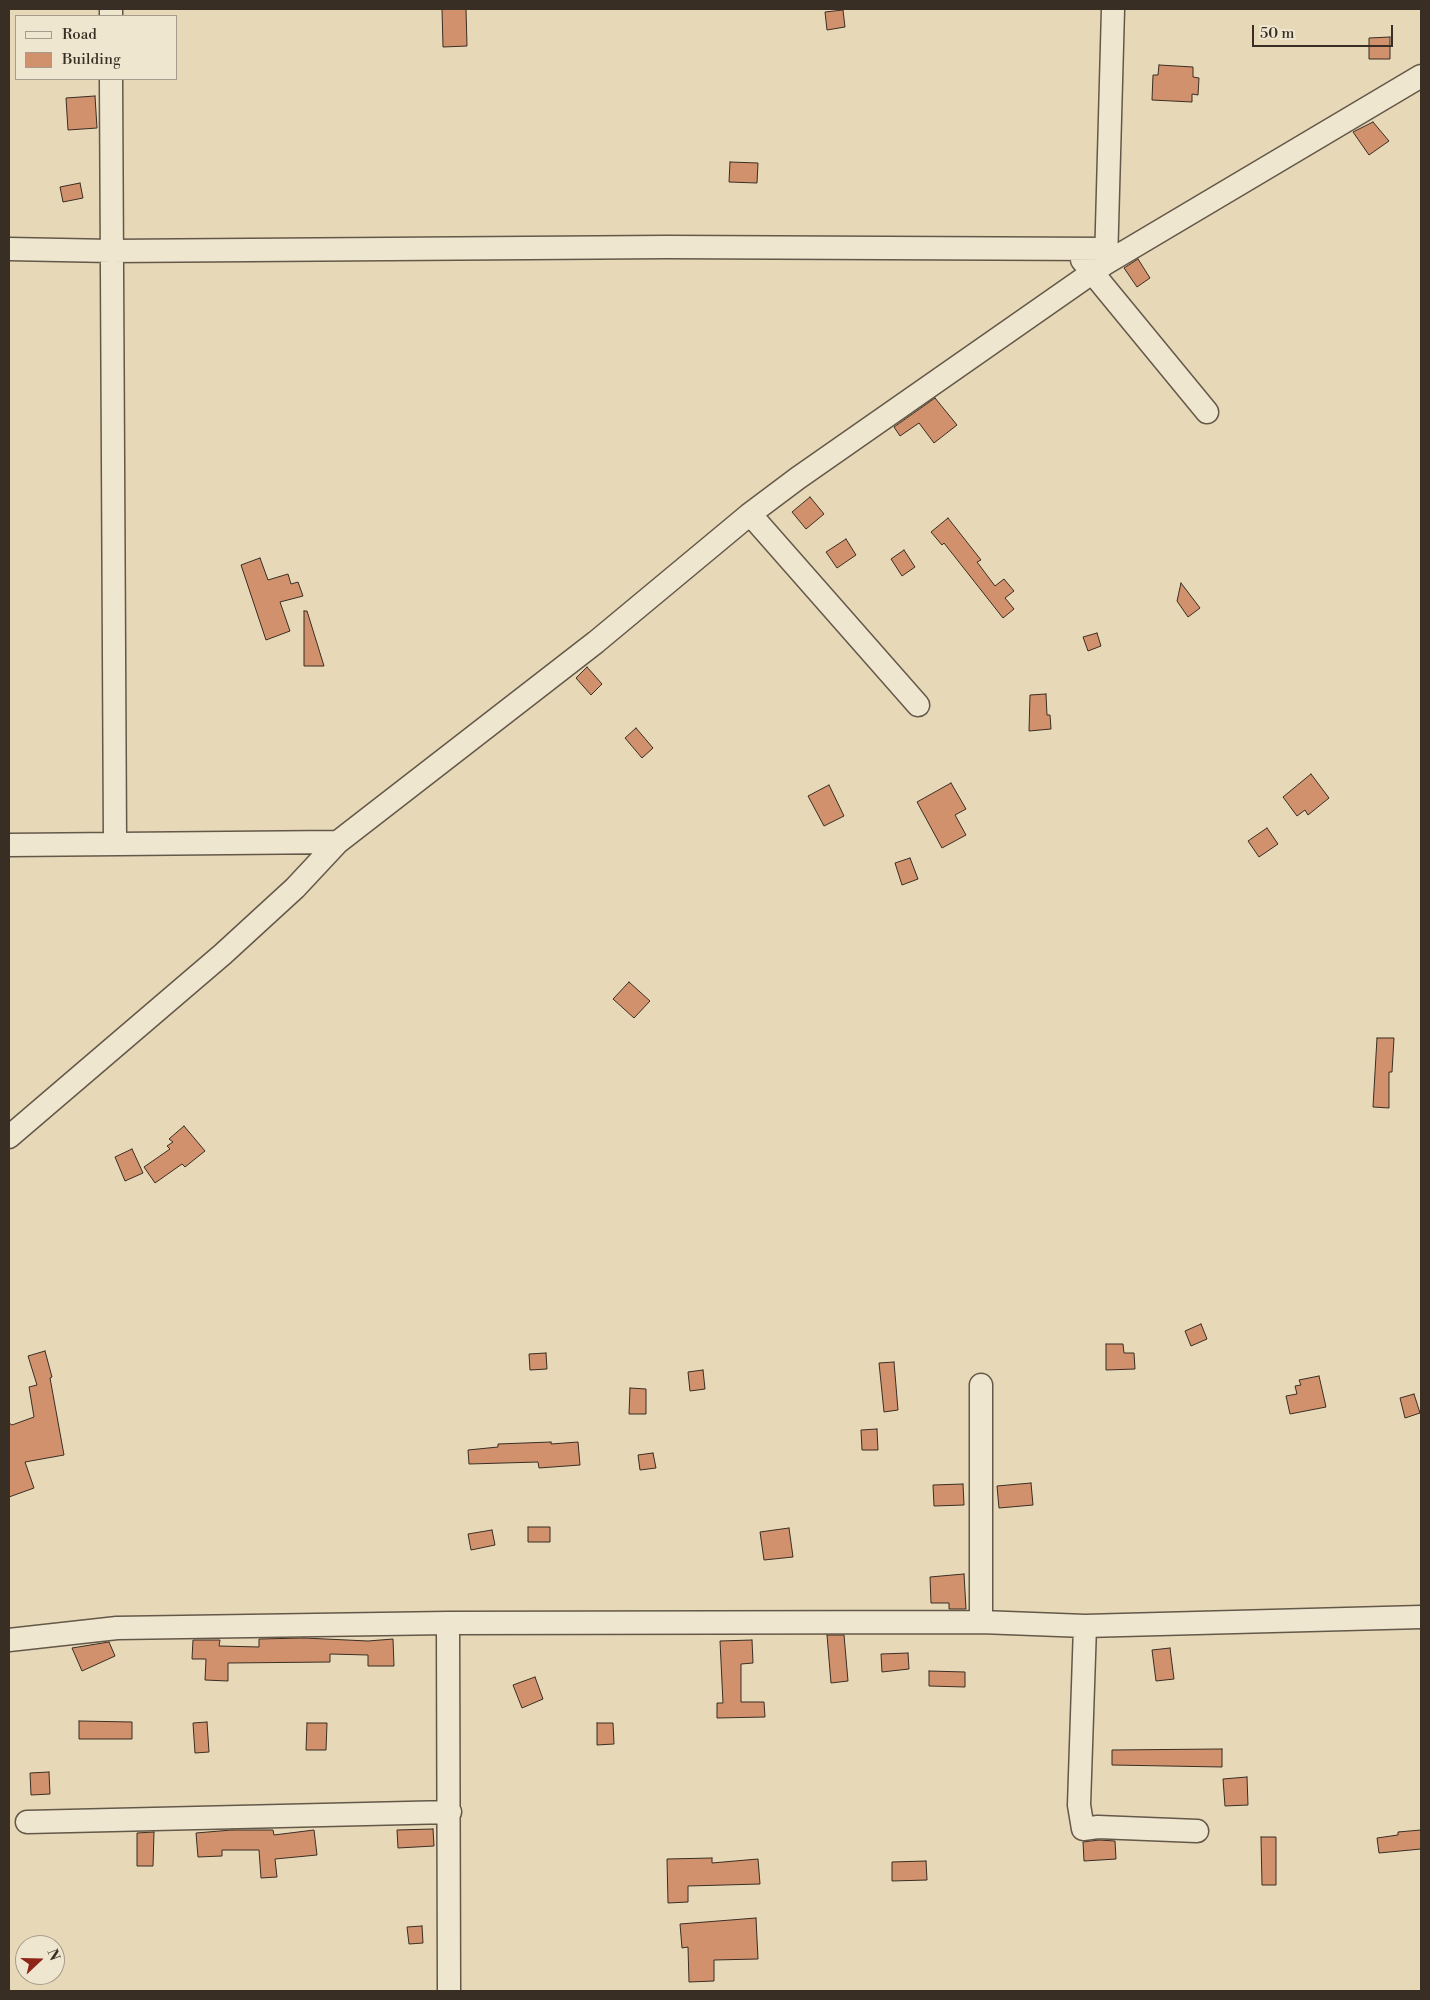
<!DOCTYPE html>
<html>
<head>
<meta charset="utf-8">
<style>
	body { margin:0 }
	#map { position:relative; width:1430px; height:2000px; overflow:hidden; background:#e7d8b7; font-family:"Libre Bodoni",serif }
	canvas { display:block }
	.frame { position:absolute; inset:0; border:10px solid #392e24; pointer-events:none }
	.legend { position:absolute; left:15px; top:15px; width:162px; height:65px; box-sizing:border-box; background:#efe6d0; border:1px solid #a69c8b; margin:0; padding:6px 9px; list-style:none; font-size:15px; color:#392e24 }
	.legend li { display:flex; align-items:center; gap:10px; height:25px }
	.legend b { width:25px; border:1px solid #a69c8b }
	.north { position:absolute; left:15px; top:1935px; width:50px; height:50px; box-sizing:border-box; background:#efe6d0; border:1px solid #a69c8b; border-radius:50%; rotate:69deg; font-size:14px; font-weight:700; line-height:20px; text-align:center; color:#392e24 }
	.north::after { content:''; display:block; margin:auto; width:18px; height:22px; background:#8f2418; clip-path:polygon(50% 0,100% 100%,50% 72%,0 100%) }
	.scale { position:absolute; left:1252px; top:25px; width:141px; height:22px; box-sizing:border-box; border:2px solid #392e24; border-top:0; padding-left:6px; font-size:15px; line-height:18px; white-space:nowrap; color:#392e24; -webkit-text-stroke:4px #efe6d0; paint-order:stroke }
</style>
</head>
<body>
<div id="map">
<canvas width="1430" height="2000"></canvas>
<div class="frame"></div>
<ul class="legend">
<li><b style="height:6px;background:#efe6d0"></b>Road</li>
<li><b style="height:14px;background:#d1916d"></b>Building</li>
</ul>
<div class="north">N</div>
<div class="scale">50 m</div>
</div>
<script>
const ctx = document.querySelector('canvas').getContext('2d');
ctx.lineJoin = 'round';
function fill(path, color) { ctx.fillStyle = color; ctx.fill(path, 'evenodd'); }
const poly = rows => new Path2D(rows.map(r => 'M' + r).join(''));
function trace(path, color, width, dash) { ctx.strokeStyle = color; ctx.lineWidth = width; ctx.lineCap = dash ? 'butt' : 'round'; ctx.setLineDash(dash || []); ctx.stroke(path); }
const building = poly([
	[442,9,466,9,467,46,443,47,442,9],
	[843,10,845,27,827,30,825,12,843,10],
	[1390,37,1390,59,1369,59,1369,38,1390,37],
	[1159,65,1193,67,1193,77,1199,78,1198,95,1192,94,1192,102,1152,100,1153,75,1158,75,1159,65],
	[95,96,97,128,68,130,66,98,95,96],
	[1373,122,1389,141,1369,155,1353,132,1373,122],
	[730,162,758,163,757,183,729,182,730,162],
	[80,183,83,198,63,202,60,187,80,183],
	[1138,259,1150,278,1137,287,1124,268,1138,259],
	[935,398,957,425,934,443,919,423,900,436,894,427,935,398],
	[810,497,824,514,806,529,792,512,810,497],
	[948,518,981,560,977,562,995,586,1004,579,1014,591,1005,598,1014,609,1003,618,944,543,942,545,931,532,948,518],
	[846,539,856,555,837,568,826,552,846,539],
	[904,550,915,567,902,576,891,559,904,550],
	[260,558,268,580,288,574,291,584,298,582,303,596,280,602,290,631,266,640,241,565,260,558],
	[1181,583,1200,608,1188,617,1177,601,1181,583],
	[304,611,307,611,324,666,304,666,304,611],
	[1097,633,1101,646,1088,651,1083,637,1097,633],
	[587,667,602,684,591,695,576,678,587,667],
	[1046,694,1047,715,1050,715,1051,729,1029,731,1030,695,1046,694],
	[636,728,653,748,642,758,625,738,636,728],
	[1311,774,1329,798,1308,815,1305,810,1297,816,1283,797,1311,774],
	[951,783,966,809,955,815,966,835,942,848,917,802,951,783],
	[829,785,844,816,824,826,808,796,829,785],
	[1267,828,1278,844,1259,857,1248,841,1267,828],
	[910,858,918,879,902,885,895,863,910,858],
	[629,982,650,1001,634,1018,613,999,629,982],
	[1377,1038,1394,1038,1392,1072,1389,1072,1389,1108,1373,1107,1377,1038],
	[184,1126,205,1151,185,1167,182,1164,155,1183,144,1167,170,1149,167,1146,173,1142,169,1139,184,1126],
	[132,1149,143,1173,125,1181,115,1157,132,1149],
	[1201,1324,1207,1339,1191,1346,1185,1331,1201,1324],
	[1106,1344,1123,1344,1124,1353,1134,1353,1135,1369,1106,1370,1106,1344],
	[45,1351,52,1377,50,1378,64,1455,25,1462,34,1488,9,1497,9,1423,12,1425,34,1417,29,1387,37,1385,28,1356,45,1351],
	[546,1353,547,1369,530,1370,529,1354,546,1353],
	[894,1362,898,1410,884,1412,879,1363,894,1362],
	[703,1370,705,1389,690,1391,688,1372,703,1370],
	[1319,1376,1326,1407,1290,1414,1286,1396,1297,1394,1295,1386,1301,1385,1299,1380,1319,1376],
	[630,1388,646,1389,646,1414,629,1414,630,1388],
	[1414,1394,1420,1413,1405,1418,1400,1398,1414,1394],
	[877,1429,878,1450,862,1450,861,1430,877,1429],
	[551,1442,551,1444,578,1442,580,1465,539,1468,538,1462,469,1464,468,1450,498,1447,498,1444,551,1442],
	[653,1453,656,1468,640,1470,638,1455,653,1453],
	[1031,1483,1033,1505,999,1508,997,1486,1031,1483],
	[963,1484,964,1505,934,1506,933,1485,963,1484],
	[528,1527,550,1527,550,1542,528,1542,528,1527],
	[789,1528,793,1557,764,1560,760,1532,789,1528],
	[492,1530,495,1545,471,1550,468,1534,492,1530],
	[964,1574,966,1609,949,1609,949,1603,931,1603,930,1577,964,1574],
	[827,1635,844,1635,848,1681,831,1683,827,1635],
	[304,1638,368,1641,393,1639,394,1666,368,1666,368,1655,330,1654,330,1662,228,1663,228,1681,205,1680,206,1659,192,1659,193,1640,220,1640,219,1646,259,1647,259,1639,304,1638],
	[752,1640,753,1663,741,1664,741,1702,764,1702,765,1717,717,1718,717,1703,723,1703,720,1641,752,1640],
	[109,1642,115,1656,82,1671,72,1648,109,1642],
	[1170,1648,1174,1679,1156,1681,1152,1650,1170,1648],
	[908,1653,909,1669,882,1672,881,1654,908,1653],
	[929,1671,965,1672,965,1687,929,1686,929,1671],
	[535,1677,543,1699,522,1708,513,1685,535,1677],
	[79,1721,132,1722,132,1739,79,1739,79,1721],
	[207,1722,209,1752,195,1753,193,1723,207,1722],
	[307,1723,327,1723,326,1750,306,1750,307,1723],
	[597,1723,613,1723,614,1744,597,1745,597,1723],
	[1222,1749,1222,1767,1112,1765,1112,1750,1222,1749],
	[49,1772,50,1794,31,1795,30,1773,49,1772],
	[1247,1777,1248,1805,1225,1806,1223,1779,1247,1777],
	[433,1829,434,1846,398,1848,397,1830,433,1829],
	[232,1830,273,1830,274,1835,314,1830,317,1855,275,1859,277,1877,261,1878,259,1850,222,1850,222,1856,198,1857,196,1833,232,1830],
	[1421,1830,1421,1849,1379,1853,1377,1838,1398,1835,1398,1832,1421,1830],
	[154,1832,153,1866,137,1866,137,1833,154,1832],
	[1261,1837,1276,1837,1276,1885,1262,1885,1261,1837],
	[1099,1840,1115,1841,1116,1859,1084,1861,1083,1842,1099,1840],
	[712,1858,712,1863,758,1859,760,1884,688,1886,688,1902,668,1903,667,1859,712,1858],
	[926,1861,927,1880,892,1881,892,1862,926,1861],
	[756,1918,758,1959,714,1960,714,1981,689,1982,688,1947,682,1948,680,1924,756,1918],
	[422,1926,423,1943,409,1944,407,1927,422,1926]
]);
fill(building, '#d1916d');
trace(building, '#392e24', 1);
const minor = poly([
	[111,16,111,9],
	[111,79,115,843],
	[9,249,111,251,666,247,1105,249],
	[1082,260,1207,412],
	[1106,263,1113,9],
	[750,514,918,705],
	[9,845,338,842],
	[9,1137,223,954,295,888,338,842,596,642,750,514,798,478,1106,263,1421,76],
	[981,1385,981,1622],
	[448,1623,449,1991],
	[1085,1626,1079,1805,1083,1829,1098,1827,1197,1831],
	[9,1640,117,1628,448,1623,981,1622,1085,1626,1421,1617],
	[27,1822,450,1812]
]);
trace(minor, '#645849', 25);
trace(minor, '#efe6d0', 22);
</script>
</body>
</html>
